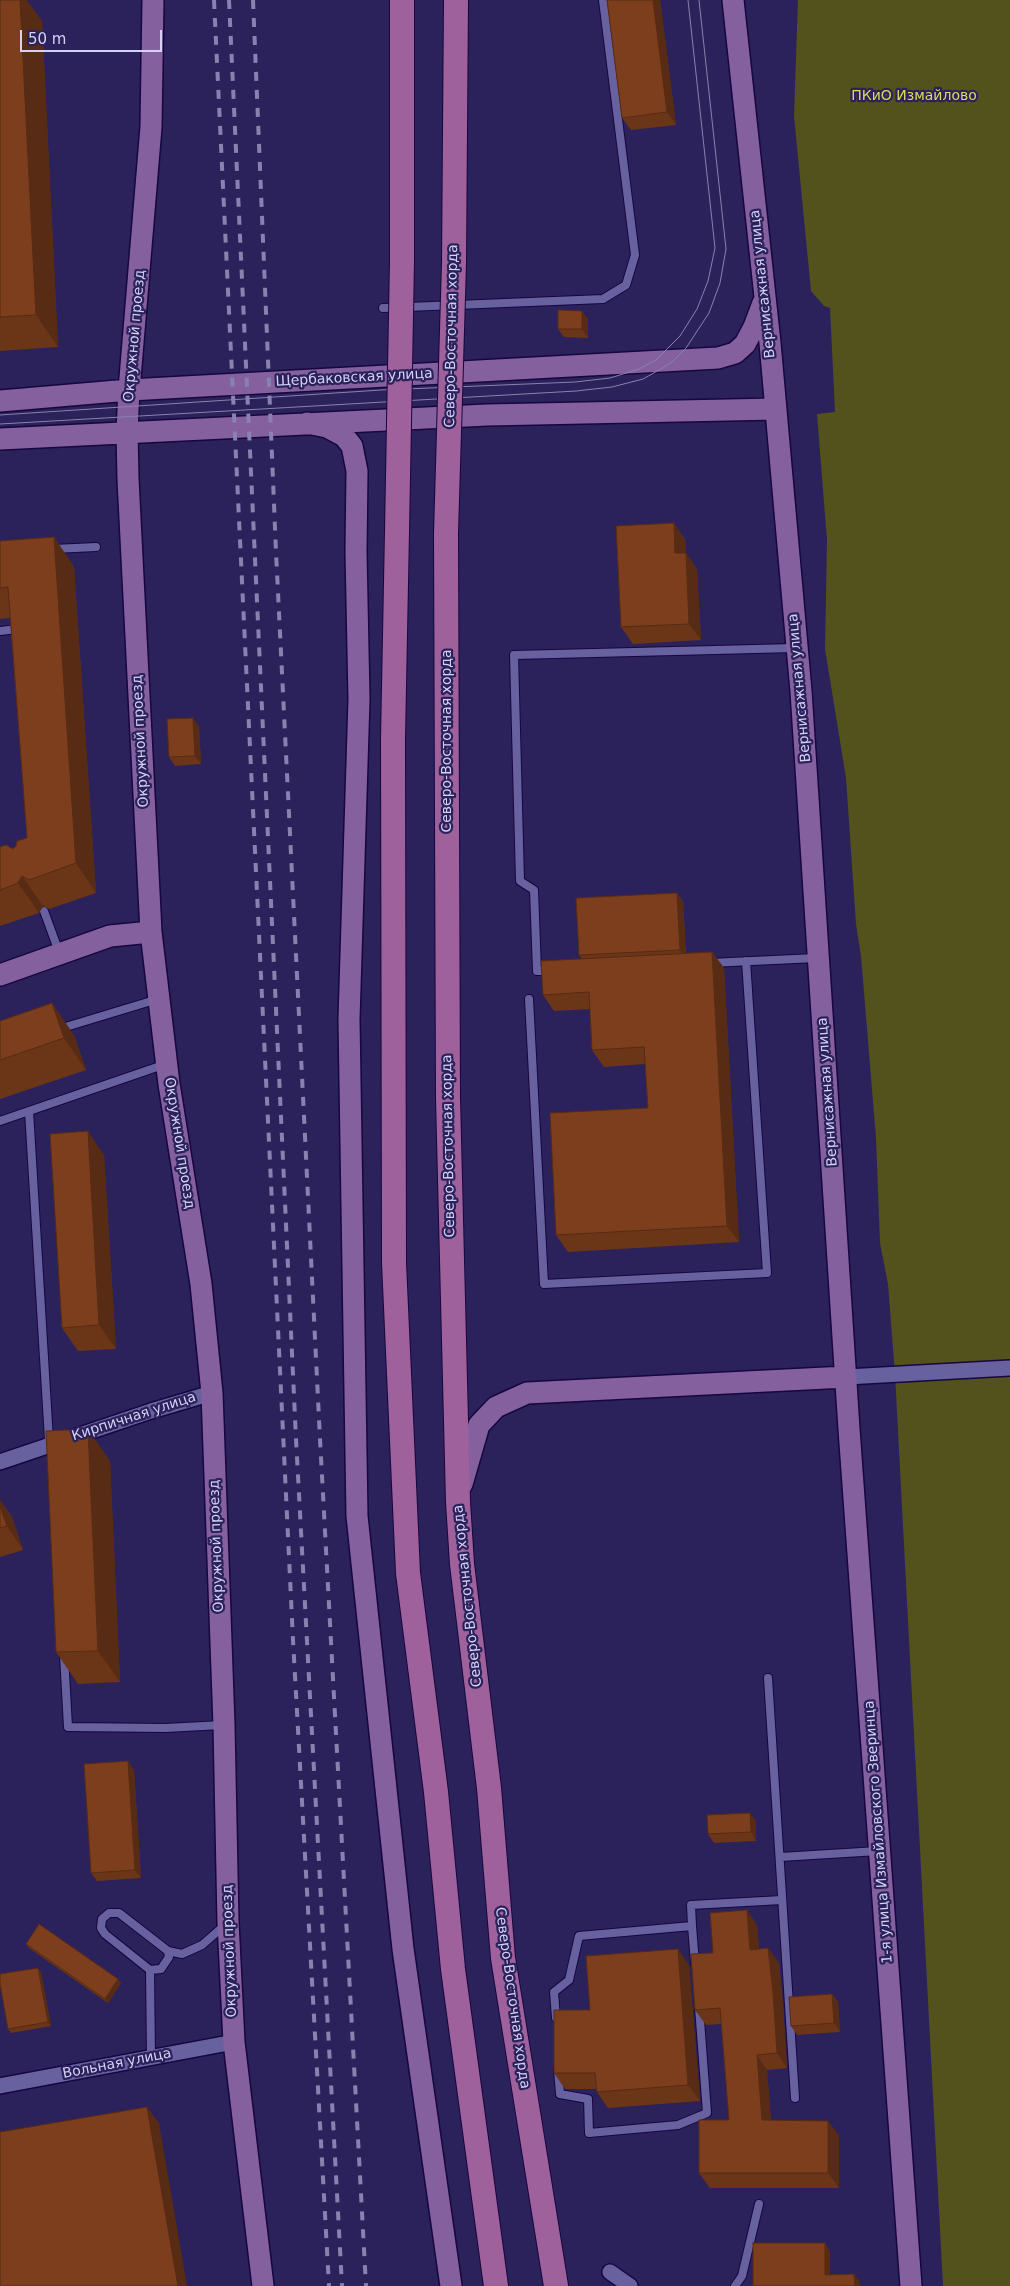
<!DOCTYPE html>
<html>
<head>
<meta charset="utf-8">
<style>
	body { margin:0 }
	#map { position:relative; width:1010px; height:2286px; overflow:hidden; background:#2c225b; font-family:"DejaVu Sans",sans-serif }
	canvas { display:block }
	.scale { position:absolute; left:20px; top:30px; width:142px; height:22px; box-sizing:border-box; border:2px solid #d3d1f5; border-top:0; padding-left:6px; font-size:15px; line-height:18px; white-space:nowrap; color:#d3d1f5; -webkit-text-stroke:4px #2c225b; paint-order:stroke }
</style>
</head>
<body>
<div id="map">
<canvas width="1010" height="2286"></canvas>
<div class="scale">50 m</div>
</div>
<script>
const ctx = document.querySelector('canvas').getContext('2d');
ctx.lineJoin = 'round';
function fill(path, color) { ctx.fillStyle = color; ctx.fill(path, 'evenodd'); }
const poly = rows => new Path2D(rows.map(r => 'M' + r).join(''));
function trace(path, color, width, dash) { ctx.strokeStyle = color; ctx.lineWidth = width; ctx.lineCap = dash ? 'butt' : 'round'; ctx.setLineDash(dash || []); ctx.stroke(path); }
function label(font, color, halo, rows, align = 'center') {
  ctx.font = font + ' "DejaVu Sans",sans-serif'; ctx.lineWidth = 4.5; ctx.setLineDash([]); ctx.textBaseline = 'middle'; ctx.strokeStyle = halo; ctx.fillStyle = color; for (const [text, x, y, turn = 0] of rows) {
    ctx.save(); ctx.translate(x, y); ctx.rotate((+turn || 0) * Math.PI / 180); ctx.textAlign = isNaN(turn) ? turn : align; if (halo) ctx.strokeText(text, 0, 0); ctx.fillText(text, 0, 0); ctx.restore();
  }
}
fill(poly([
	[798,0,1010,0,1010,2286,943,2286,895,1374,888,1284,880,1243,876,1138,861,956,856,924,846,778,825,649,827,540,817,414,835,412,830,308,824,306,811,291,794,116]
]), '#53511c');
const lane = poly([
	[383,308,603,299,626,285,635,255,603,0],
	[53,549,96,547],
	[0,631,17,629,17,633],
	[44,911,59,952],
	[710,963,816,958],
	[551,971,537,971,534,890,520,881,514,655,795,648],
	[529,999,544,1284,767,1273,746,961],
	[59,1029,158,999],
	[29,1111,49,1440],
	[0,1121,166,1064],
	[64,1655,68,1727,165,1728,222,1725],
	[768,1678,795,2098],
	[780,1857,878,1851],
	[692,1926,695,1963],
	[168,1951,182,1954,202,1945,225,1925],
	[150,1970,161,1969,169,1957,168,1951,119,1913,109,1913,102,1919,101,1928,105,1934,150,1970,151,2058],
	[556,2018,554,1992,569,1980,579,1936,692,1926,691,1905,782,1900],
	[558,2070,560,2094,588,2099,589,2133,678,2125,707,2113,699,2007],
	[735,2286,742,2276,759,2204]
]);
const street = poly([
	[846,1377,1010,1368],
	[0,1462,151,1411,212,1393],
	[0,2086,234,2042],
	[610,2272,630,2286]
]);
const secondary = poly([
	[153,0,151,127,129,390,127,431,128,479,151,932,169,1084,201,1284,212,1393,224,1725,228,1922,234,2042,263,2286],
	[733,0,770,343,801,691,849,1429,911,2286],
	[0,401,129,390,718,358,735,353,745,344,754,327,763,303],
	[307,423,327,427,344,436,352,446,357,471,356,552,359,699,349,1019,357,1516,403,1949,451,2286],
	[0,439,487,415,776,409],
	[0,975,110,936,151,932],
	[462,1484,479,1425,496,1407,527,1393,846,1377]
]);
const primary = poly([
	[402,261,402,0],
	[454,263,456,0],
	[397,531,393,739,394,1263,408,1573,436,1792,453,1969,496,2286],
	[446,533,448,1098,458,1502,462,1564,489,1788,503,1958,556,2286]
]);
trace(lane, '#17063f', 10);
trace(street, '#17063f', 18);
trace(secondary, '#17063f', 24);
trace(primary, '#17063f', 26);
trace(lane, '#6861a0', 8);
trace(street, '#6861a0', 15);
trace(secondary, '#84619e', 21);
trace(primary, '#9f619b', 24);
trace(poly([
	[0,415,381,390,575,382,610,378,639,369,656,360,680,336,697,309,708,281,715,248,688,0],
	[0,424,576,391,612,387,643,379,659,370,672,362,686,348,709,313,720,283,726,249,699,0]
]), '#8782af', 1);
trace(poly([
	[214,0,293,1640,329,2286],
	[229,0,296,1439,342,2286],
	[253,0,276,552,320,1439,366,2286]
]), '#8782af', 4, [9, 9]);
const primaryBridge = poly([
	[397,531,402,261],
	[446,533,454,263]
]);
trace(primaryBridge, '#17063f', 26, []);
trace(primaryBridge, '#9f619b', 24);
fill(poly([
	[0,0,42,21,58,347,0,351],
	[607,0,660,0,676,125,631,130,622,118],
	[588,319,588,338,564,337,558,329],
	[54,537,74,567,96,893,49,909,43,906,39,913,0,926,0,847,13,849,27,838,10,618,0,619,0,541],
	[685,539,686,553,697,569,701,640,633,644,621,627],
	[199,726,201,764,175,766,169,757],
	[683,901,686,953,712,952,724,968,739,1242,568,1252,556,1235,648,1108,645,1064,604,1067,592,1050,590,1009,554,1011,543,995,582,959,579,955],
	[0,1021,74,1035,86,1070,0,1099],
	[104,1155,116,1349,78,1351,62,1328],
	[110,1461,120,1682,78,1684,56,1652],
	[0,1500,12,1517,23,1550,0,1557],
	[134,1770,141,1878,97,1881,91,1873],
	[756,1821,756,1841,714,1843,708,1834],
	[757,1925,759,1949,768,1948,779,1963,783,2006,787,2068,767,2070,771,2120,839,2135,839,2188,710,2188,699,2173,729,2120,721,2024,706,2025,695,2010,713,1953],
	[26,1944,121,1983,108,2003,29,1948],
	[689,1965,700,2101,608,2108,597,2092,596,2089,565,2089,554,2073,590,2010],
	[41,1972,51,2026,11,2033,8,2029],
	[832,1994,838,2002,840,2032,797,2035,791,2026]
]), '#6b3518');
fill(poly([
	[20,0,27,0,42,21,58,347,36,315],
	[653,0,660,0,676,125,667,112],
	[582,311,588,319,588,338,582,329],
	[674,523,685,539,686,553,697,569,701,640,689,624,675,553],
	[54,537,74,567,96,893,76,863],
	[193,718,199,726,201,764,195,756],
	[22,876,43,906,39,913,18,883],
	[677,893,683,901,686,958,680,950],
	[712,952,724,968,739,1242,727,1226],
	[52,1003,74,1035,86,1070,64,1038],
	[88,1131,104,1155,116,1349,99,1325],
	[88,1429,110,1461,120,1682,98,1651],
	[0,1500,12,1517,23,1550,7,1526,0,1506],
	[128,1761,134,1770,141,1878,135,1870],
	[750,1813,756,1821,756,1841,751,1832],
	[747,1910,757,1925,760,1964,750,1950],
	[768,1948,779,1963,783,2006,787,2068,777,2053],
	[678,1949,689,1965,700,2101,688,2085],
	[38,1968,41,1972,51,2026,48,2022],
	[118,1979,121,1983,108,2003,105,1999],
	[832,1994,838,2002,840,2032,834,2023],
	[757,2055,767,2070,772,2135,762,2120],
	[147,2107,159,2123,187,2286,178,2286],
	[828,2121,839,2135,839,2188,828,2173],
	[825,2243,830,2251,830,2282,825,2275],
	[854,2274,860,2282,860,2286,855,2286]
]), '#572b14');
const building = poly([
	[0,0,20,0,36,315,0,317,0,0],
	[607,0,653,0,667,112,622,118,607,0],
	[558,310,582,311,582,329,558,329,558,310],
	[674,523,675,553,686,553,689,624,621,627,616,526,674,523],
	[54,537,76,863,29,880,22,876,18,883,0,890,0,847,6,845,13,849,16,846,17,841,27,838,8,587,0,588,0,541,54,537],
	[193,718,195,756,169,757,167,719,193,718],
	[677,893,680,950,579,955,576,898,677,893],
	[712,952,727,1226,556,1235,550,1113,648,1108,644,1047,592,1050,589,992,543,995,541,961,712,952],
	[52,1003,64,1038,0,1060,0,1021,52,1003],
	[88,1131,99,1325,62,1328,50,1134,88,1131],
	[88,1429,98,1651,56,1652,46,1431,88,1429],
	[0,1506,7,1526,0,1528,0,1506],
	[128,1761,135,1870,91,1873,84,1764,128,1761],
	[750,1813,751,1832,708,1834,707,1815,750,1813],
	[747,1910,750,1950,768,1948,773,1992,777,2053,757,2055,762,2120,828,2121,828,2173,699,2173,699,2120,729,2120,720,2008,695,2010,691,1954,713,1953,710,1913,747,1910],
	[39,1924,118,1979,105,1999,26,1944,39,1924],
	[678,1949,688,2085,597,2092,595,2073,554,2073,554,2010,590,2010,586,1956,678,1949],
	[38,1968,48,2022,8,2029,0,1984,0,1974,38,1968],
	[832,1994,834,2023,791,2026,789,1997,832,1994],
	[147,2107,178,2286,0,2286,0,2132,147,2107],
	[753,2243,825,2243,825,2275,854,2274,855,2286,753,2286,753,2243]
]);
fill(building, '#7c3e1c');
trace(building, '#572b14', 1);
label('14px', '#ded956', '#2c225b', [
	["ПКиО Измайлово",914,96]
]);
label('14px', '#d3d1f5', '#2c225b', [
	["Вернисажная улица",763,284,-96],
	["Окружной проезд",135,336,-85],
	["Северо-Восточная хорда",452,336,-89],
	["Щербаковская улица",354,378,-3],
	["Вернисажная улица",800,688,-95],
	["Окружной проезд",141,741,-93],
	["Северо-Восточная хорда",447,741,-90],
	["Вернисажная улица",828,1092,-94],
	["Окружной проезд",179,1143,81],
	["Северо-Восточная хорда",449,1146,-91],
	["Кирпичная улица",134,1417,-18],
	["Окружной проезд",217,1546,-92],
	["Северо-Восточная хорда",468,1596,-96],
	["1-я улица Измайловского Зверинца",879,1832,-94],
	["Окружной проезд",230,1951,-92],
	["Северо-Восточная хорда",512,1998,82],
	["Вольная улица",117,2064,-11]
]);
</script>
</body>
</html>
